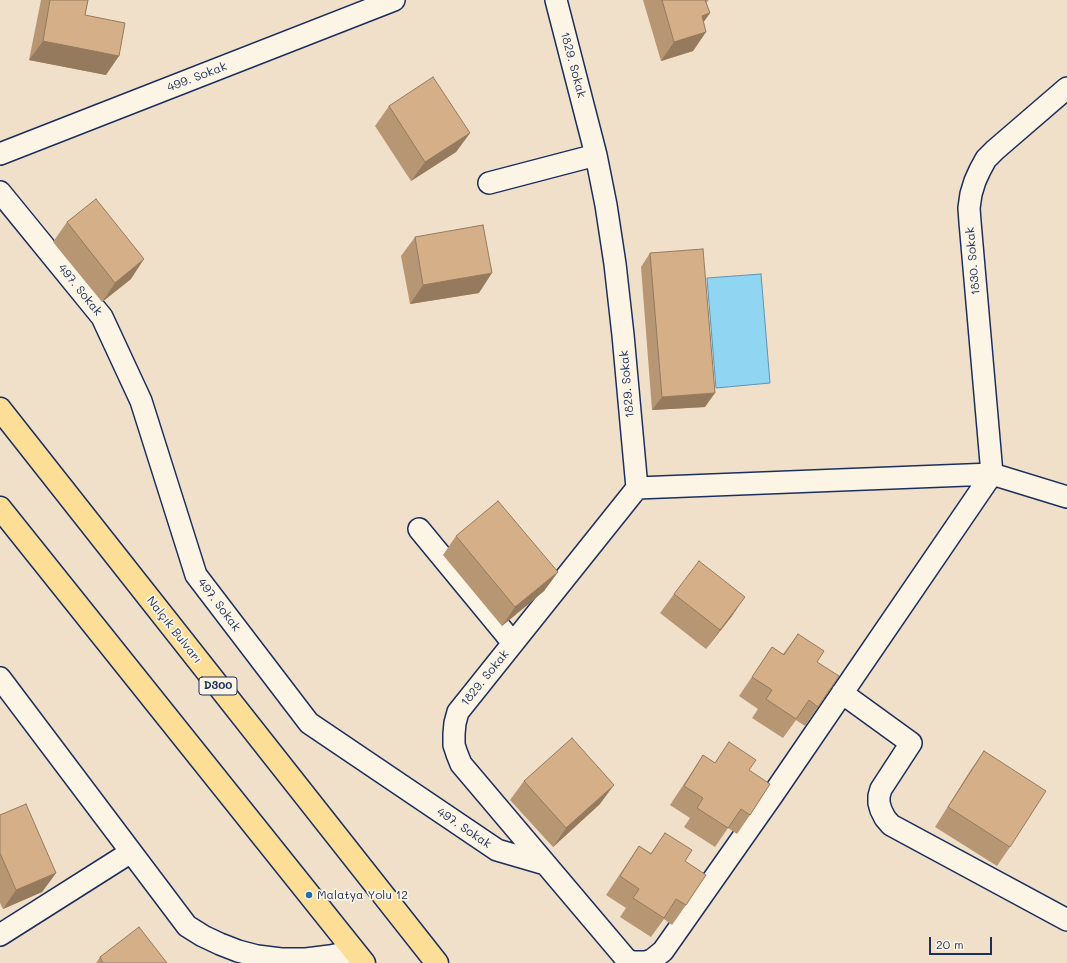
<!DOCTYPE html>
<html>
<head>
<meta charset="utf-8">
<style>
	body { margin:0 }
	#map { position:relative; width:1067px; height:963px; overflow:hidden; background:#f0e0c9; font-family:Mali,sans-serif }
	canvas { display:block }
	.scale { position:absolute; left:929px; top:937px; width:63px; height:18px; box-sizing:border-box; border:2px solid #1b2f5e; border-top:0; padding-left:5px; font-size:12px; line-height:14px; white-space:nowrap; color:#1b2f5e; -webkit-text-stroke:3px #fcf5e5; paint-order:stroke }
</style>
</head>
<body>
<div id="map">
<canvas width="1067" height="963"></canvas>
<div class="scale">20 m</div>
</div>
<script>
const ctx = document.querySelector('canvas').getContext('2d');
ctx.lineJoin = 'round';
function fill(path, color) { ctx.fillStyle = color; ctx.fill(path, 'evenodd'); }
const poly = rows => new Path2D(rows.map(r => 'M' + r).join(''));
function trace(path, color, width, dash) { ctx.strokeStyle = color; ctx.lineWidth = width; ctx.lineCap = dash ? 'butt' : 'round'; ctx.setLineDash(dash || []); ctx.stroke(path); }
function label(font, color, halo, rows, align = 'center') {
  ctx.font = font + ' Mali,sans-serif'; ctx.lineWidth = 3.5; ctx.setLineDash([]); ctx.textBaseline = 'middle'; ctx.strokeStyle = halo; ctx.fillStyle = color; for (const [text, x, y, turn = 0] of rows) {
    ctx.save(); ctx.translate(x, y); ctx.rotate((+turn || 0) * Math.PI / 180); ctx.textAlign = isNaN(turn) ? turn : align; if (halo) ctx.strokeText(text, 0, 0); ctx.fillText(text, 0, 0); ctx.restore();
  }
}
const water = poly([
	[761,274,770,383,716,388,707,278,761,274]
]);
fill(water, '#90d5f2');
trace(water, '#6193b7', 1);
const street = poly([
	[556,0,596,155,606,205,615,264,623,335,637,488,458,712,455,723,454,734,454,745,457,754,461,764,627,960,633,962,646,962,652,960,663,951,774,793,992,474,970,222,969,208,971,194,975,181,980,170,986,159,995,150,1067,88],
	[0,154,394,0],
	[489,183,596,155],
	[0,192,102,317,141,401,196,575,309,723,497,850,545,864],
	[637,488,992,474,1067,497],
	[419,529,513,643],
	[0,678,187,926,203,936,220,944,238,951,257,956,281,959,306,959,330,956,354,951,352,963],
	[842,693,911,743,881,789,879,796,879,803,881,810,885,818,891,825,1067,920],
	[0,935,131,852]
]);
const highway = poly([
	[0,409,437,963],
	[0,508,364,963]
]);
trace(street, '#1b2f5e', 24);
trace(highway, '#1b2f5e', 25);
trace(street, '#fcf5e5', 21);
trace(highway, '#fcde96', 22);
fill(poly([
	[41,0,88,0,85,15,106,75,29,60],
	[643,0,709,0,706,3,710,13,703,22,706,32,693,51,661,61],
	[389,106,470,133,456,152,411,181,375,126],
	[67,222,131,279,102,302,53,242],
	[415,237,479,293,410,304,401,256],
	[650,253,705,407,652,410,641,267],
	[456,536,558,572,544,591,502,626,443,555],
	[674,594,732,616,706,649,660,613],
	[798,634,817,662,818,707,805,726,796,720,783,738,752,718,758,709,739,696,772,647,783,654],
	[729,742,749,770,750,815,737,834,728,828,715,847,684,827,690,818,670,805,703,755,715,763],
	[984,751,1010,847,997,866,935,827,970,771],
	[524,781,600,804,553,847,510,800],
	[0,815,56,873,42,892,3,909,0,903],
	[665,833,685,861,686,905,672,925,664,919,651,937,620,917,626,908,606,895,626,865,639,846,651,853],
	[100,957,167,963,96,963]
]), '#b79674');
fill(poly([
	[710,13,696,33,702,16],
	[706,32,693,51,661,61,674,42],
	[43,41,119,56,106,75,29,60],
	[470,133,456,152,411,181,425,162],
	[144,259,131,279,102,302,115,283],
	[492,273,479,293,410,304,423,285],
	[715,393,705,407,652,410,662,397],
	[558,572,544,591,502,626,515,607],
	[745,597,732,616,706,649,720,630],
	[614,785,600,804,553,847,566,828],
	[56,873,42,892,3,909,16,890]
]), '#957a5e');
const building = poly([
	[50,0,88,0,85,15,125,23,119,56,43,41,50,0],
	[662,0,705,0,710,13,702,16,706,32,674,42,662,0],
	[433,77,470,133,425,162,389,106,433,77],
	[96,199,144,259,115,283,67,222,96,199],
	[483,225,492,273,423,285,415,237,483,225],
	[703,249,715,393,662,397,650,253,703,249],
	[498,501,558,572,515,607,456,536,498,501],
	[699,561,745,597,720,630,674,594,699,561],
	[798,634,824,651,817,662,839,676,818,707,809,700,796,719,766,699,772,690,752,677,772,647,784,655,798,634],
	[572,738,614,785,566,828,524,781,572,738],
	[729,742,756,760,749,770,770,784,750,815,741,809,728,828,697,808,703,798,684,786,703,755,715,763,729,742],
	[984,751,1046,791,1010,847,948,807,984,751],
	[26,804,56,873,16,890,0,853,0,815,26,804],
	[665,833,692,850,685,861,706,875,686,905,676,899,664,918,633,898,639,889,620,876,639,846,651,854,665,833],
	[139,927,167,963,103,963,100,957,139,927]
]);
fill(building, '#d5af87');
trace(building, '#957a5e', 1);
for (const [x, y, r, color] of [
	[309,895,4,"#1f6fb2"]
]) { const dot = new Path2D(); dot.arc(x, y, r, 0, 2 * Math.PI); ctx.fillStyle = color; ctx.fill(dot); trace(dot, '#fcf5e5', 1.5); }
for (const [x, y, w] of [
	[218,686,38]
]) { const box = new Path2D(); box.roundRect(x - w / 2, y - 9, w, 18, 3); ctx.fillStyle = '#fcf5e5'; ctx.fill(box); trace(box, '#1b2f5e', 1); }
label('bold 11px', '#1b2f5e', null, [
	["D300",218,686]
]);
label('12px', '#1b2f5e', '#fcf5e5', [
	["1829. Sokak",573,65,75],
	["499. Sokak",197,77,-21],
	["1830. Sokak",973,261,-95],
	["497. Sokak",80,290,51],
	["1829. Sokak",627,384,-95],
	["497. Sokak",219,605,53],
	["Nalçık Bulvarı",174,630,52],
	["1829. Sokak",485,678,-51],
	["497. Sokak",464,828,34]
]);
label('12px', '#1b2f5e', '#fcf5e5', [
	["Malatya Yolu 12",317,895]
], 'left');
</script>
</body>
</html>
